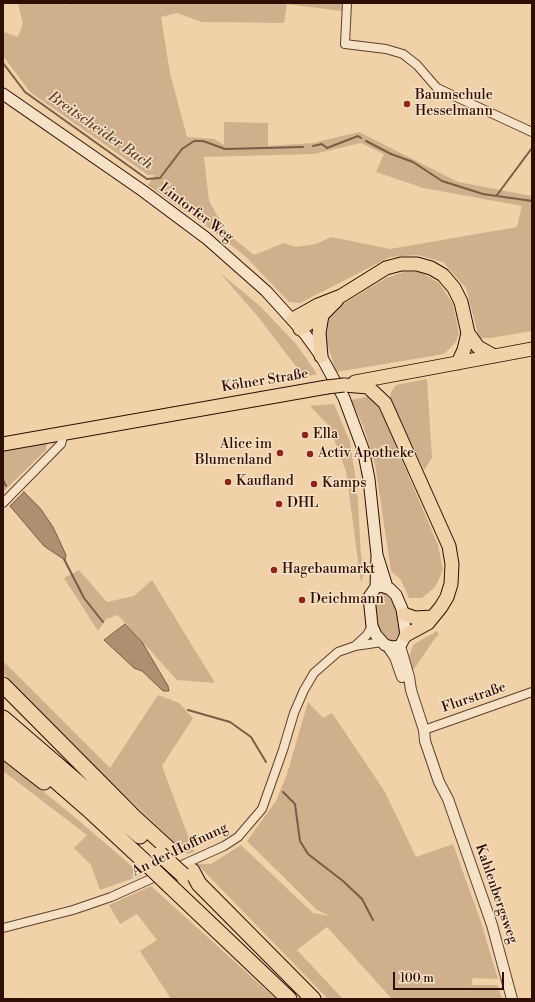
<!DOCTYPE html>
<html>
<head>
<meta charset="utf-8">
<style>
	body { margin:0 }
	#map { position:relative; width:535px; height:1002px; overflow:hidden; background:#f0d1a8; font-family:"Libre Bodoni",serif }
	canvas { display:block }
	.frame { position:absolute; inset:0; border:4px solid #2e0f02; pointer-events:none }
	.scale { position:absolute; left:393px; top:972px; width:111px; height:18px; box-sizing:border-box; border:2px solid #2e0f02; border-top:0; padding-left:5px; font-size:12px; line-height:14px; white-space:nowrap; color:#2e0f02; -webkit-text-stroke:3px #f5e1c6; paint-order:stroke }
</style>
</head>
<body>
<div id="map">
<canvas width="535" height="1002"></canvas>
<div class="frame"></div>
<div class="scale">100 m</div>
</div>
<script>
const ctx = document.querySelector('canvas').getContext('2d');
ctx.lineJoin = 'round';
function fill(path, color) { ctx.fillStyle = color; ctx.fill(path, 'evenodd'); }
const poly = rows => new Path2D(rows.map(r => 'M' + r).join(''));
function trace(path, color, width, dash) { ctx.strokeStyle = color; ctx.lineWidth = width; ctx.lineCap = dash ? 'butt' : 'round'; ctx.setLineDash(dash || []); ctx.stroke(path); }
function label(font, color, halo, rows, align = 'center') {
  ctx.font = font + ' "Libre Bodoni",serif'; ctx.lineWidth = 3; ctx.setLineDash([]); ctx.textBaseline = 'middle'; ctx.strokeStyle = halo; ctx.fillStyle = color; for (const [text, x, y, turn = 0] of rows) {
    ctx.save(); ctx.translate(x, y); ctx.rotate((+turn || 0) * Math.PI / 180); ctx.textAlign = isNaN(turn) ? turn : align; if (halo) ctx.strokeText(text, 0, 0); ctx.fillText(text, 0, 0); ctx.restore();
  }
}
fill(poly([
	[18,3,61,3,66,5,67,3,343,3,342,11,287,4,284,23,202,22,177,13,161,17,170,73,187,137,214,139,224,145,224,122,268,123,268,146,313,143,359,132,458,182,532,196,532,331,490,338,479,338,466,288,443,262,418,255,390,257,300,303,289,302,245,256,213,231,148,185,155,175,148,175,30,92,3,56,4,32,18,37,23,24],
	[361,143,384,154,376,172,423,188,522,206,517,227,390,249,331,237,316,244,296,247,284,243,254,255,228,234,209,201,204,157,314,154],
	[219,272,260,306,297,345,317,374,304,377,259,318],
	[404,272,421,272,439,283,453,304,459,334,455,343,444,354,336,372,325,336,326,323,334,310,386,278],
	[427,379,432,458,424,470,390,398,391,392,396,385],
	[369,396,378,404,438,545,443,570,435,587,422,598,409,598,401,580,391,571,375,464,364,428,351,400],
	[334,404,350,442,357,487,361,556,365,570,361,583,346,471,329,426,310,406],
	[47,442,46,450,3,492,3,451],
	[79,570,107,602,134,596,152,580,215,683,177,680,118,615,106,619,98,631,64,578],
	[377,589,388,592,394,602,403,632,398,641,387,640,377,628,373,602],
	[437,631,439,635,436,637,414,669,411,670,409,657,413,645],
	[3,661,110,768,158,695,179,703,193,718,162,766,194,852,187,854,54,728,3,673],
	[308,702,323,718,332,713,385,792,416,857,453,844,480,919,498,979,473,978,471,985,498,985,502,999,392,999,327,927,297,950,343,999,328,999,197,864,211,864,241,845,313,913,330,916,317,910,247,841,276,801,287,774],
	[3,759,70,813,142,875,100,890,91,865,74,848,87,835,3,771],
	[151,886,276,999,171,999,140,951,157,940,137,914,120,924,109,905]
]), '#cfb08c');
const water = poly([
	[24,492,40,508,53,527,66,555,65,560,44,546,10,506,24,492],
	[125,624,142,642,168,686,169,691,163,691,142,671,134,668,104,640,125,624]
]);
fill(water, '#ae8f70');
trace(water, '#7b5c44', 1);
trace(poly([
	[3,63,25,92,147,179,160,178,182,149,194,141,203,141,225,149,303,147],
	[366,141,391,154,413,162,442,181,483,194,532,201],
	[313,146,322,144,327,148,358,136,361,138],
	[497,195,532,148],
	[3,480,6,486],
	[64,559,84,598,103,622],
	[188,710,230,722,251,737,266,762],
	[283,792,295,804,300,841,308,854,343,881,362,899,373,920]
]), '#7b5c44', 2);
const minor = poly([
	[347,3,345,44,386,49,403,54,417,65,437,88,532,132],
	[3,503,61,444,64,433],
	[355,646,367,635,372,626],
	[424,730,532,692],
	[3,928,73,910,111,897,224,846,238,837,262,809,283,750,294,713,304,690,314,673,338,652,355,646,382,642]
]);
const tertiary = poly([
	[400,646,409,677,411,690,424,730,425,741,439,782,448,799,492,925,512,999],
	[388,647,395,657,402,677]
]);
const secondary = poly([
	[3,94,143,191,206,238,266,291,305,334,321,356,344,398,363,449,369,479,377,555,387,587],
	[376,587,381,586,390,589,396,595,402,609,406,635,400,646,393,647,385,645,376,635,372,626,369,597,376,587,377,557]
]);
const primary = poly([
	[293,319,318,305,341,296,386,268,401,264,417,264,431,268,443,275,454,288,461,302,468,333,478,347,494,356],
	[300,329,322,315,337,300],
	[321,356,319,333,322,315],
	[458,363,464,350,468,333],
	[355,382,532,349],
	[344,385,368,387,385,403,449,546,452,564,451,584,447,597,441,607,428,623,406,635],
	[3,444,327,387],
	[404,614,415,618,433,617]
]);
const motorway = poly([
	[3,685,134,817,170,850],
	[3,718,140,836],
	[3,735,88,809,144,861],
	[3,750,44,782],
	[192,871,199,884,313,999],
	[169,885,289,999]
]);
trace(minor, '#5e402c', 10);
trace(tertiary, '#5e402c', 12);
trace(secondary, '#2e0f02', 13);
trace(primary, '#2e0f02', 15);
trace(motorway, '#2e0f02', 17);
trace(minor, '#f5e1c6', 8);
trace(tertiary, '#f5e1c6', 10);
trace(secondary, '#f5e1c6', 11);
trace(primary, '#f0d1a8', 13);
trace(motorway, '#f0d1a8', 15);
const primaryBridge = poly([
	[327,387,344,385]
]);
const motorwayBridge = poly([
	[160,854,183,875],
	[144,861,169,885]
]);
trace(primaryBridge, '#2e0f02', 15, []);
trace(motorwayBridge, '#2e0f02', 17, []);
trace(primaryBridge, '#f0d1a8', 13);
trace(motorwayBridge, '#f0d1a8', 15);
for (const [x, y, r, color] of [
	[407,104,4,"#8f2418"],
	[305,435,4,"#8f2418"],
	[280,453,4,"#8f2418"],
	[310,454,4,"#8f2418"],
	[228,482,4,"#8f2418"],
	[314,484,4,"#8f2418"],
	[279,504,4,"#8f2418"],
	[274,570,4,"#8f2418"],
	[302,600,4,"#8f2418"]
]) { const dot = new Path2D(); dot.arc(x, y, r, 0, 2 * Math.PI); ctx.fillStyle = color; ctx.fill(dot); trace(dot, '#f5e1c6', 1.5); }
label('14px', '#2e0f02', '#f5e1c6', [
	["Baumschule",415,96],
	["Hesselmann",415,112],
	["Ella",313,435],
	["Alice im",272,445,"right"],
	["Blumenland",272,461,"right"],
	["Activ Apotheke",318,454],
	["Kaufland",236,482],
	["Kamps",322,484],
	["DHL",287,504],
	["Hagebaumarkt",282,570],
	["Deichmann",310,600]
], 'left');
label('14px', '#2e0f02', '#f5e1c6', [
	["Lintorfer Weg",196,213,37],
	["Kölner Straße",265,381,-9],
	["Flurstraße",474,698,-19],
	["An der Hoffnung",180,850,-26],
	["Kahlenbergsweg",496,894,71]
]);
label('italic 15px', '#61422e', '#f5e1c6', [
	["Breitscheider Bach",100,131,35]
]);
</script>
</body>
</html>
